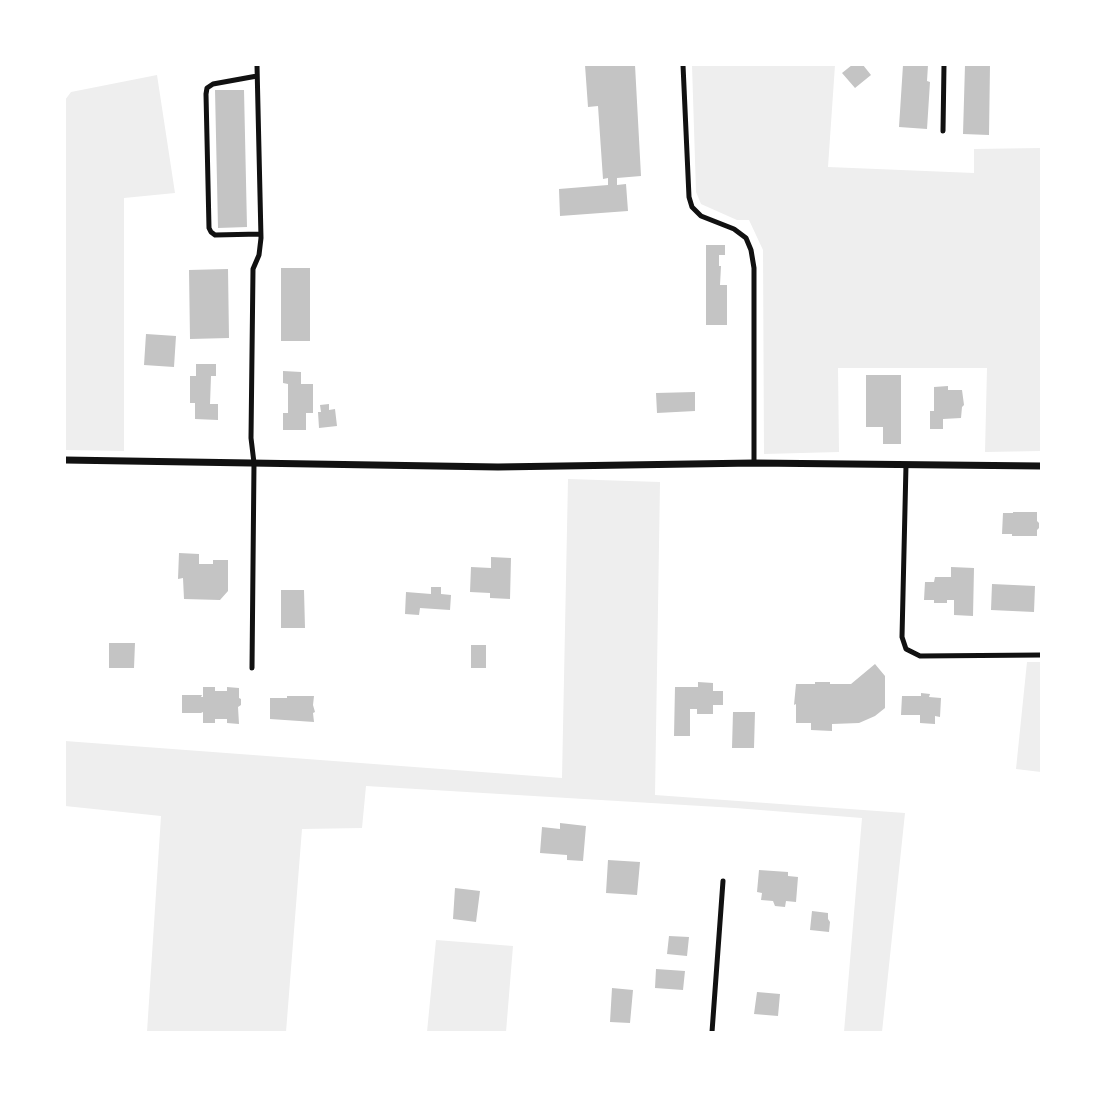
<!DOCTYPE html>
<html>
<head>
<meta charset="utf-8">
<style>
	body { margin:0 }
	#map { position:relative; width:1106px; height:1097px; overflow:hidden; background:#fff; font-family:Karla,sans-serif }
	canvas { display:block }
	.frame { position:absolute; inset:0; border:66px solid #fff; pointer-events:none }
</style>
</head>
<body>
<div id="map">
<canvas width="1106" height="1097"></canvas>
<div class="frame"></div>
</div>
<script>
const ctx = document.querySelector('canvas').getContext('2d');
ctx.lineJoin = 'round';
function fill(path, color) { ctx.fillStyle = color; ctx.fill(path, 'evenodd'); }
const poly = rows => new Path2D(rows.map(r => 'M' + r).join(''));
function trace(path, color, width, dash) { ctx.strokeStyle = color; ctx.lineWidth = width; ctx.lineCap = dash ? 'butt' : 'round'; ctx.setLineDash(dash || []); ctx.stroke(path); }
fill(poly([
	[692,65,835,65,828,167,974,173,974,149,1041,148,1041,451,985,452,987,368,838,368,839,452,764,454,763,250,749,220,737,220,701,204,696,192],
	[157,75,175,193,124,198,124,451,65,450,65,100,71,92],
	[568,479,660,482,655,795,905,813,882,1032,844,1032,862,818,735,808,366,786,362,828,302,829,286,1032,147,1032,161,816,65,806,65,741,562,778],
	[1027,662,1041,662,1041,772,1016,769],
	[436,940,513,946,506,1032,427,1032]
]), '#eee');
fill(poly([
	[585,65,635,65,641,176,617,178,617,185,626,184,628,211,560,216,559,189,608,185,608,178,603,179,598,106,588,107],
	[852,65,863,65,871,75,855,88,842,73],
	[903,65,928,65,927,81,930,82,927,129,899,127],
	[965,65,990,65,989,135,963,134],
	[215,90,244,90,247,227,218,228],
	[706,245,725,245,725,255,719,255,719,266,721,266,720,285,727,285,727,325,706,325],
	[281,268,310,268,310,341,281,341],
	[228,269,229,338,190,339,189,270],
	[146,334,176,336,174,367,144,365],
	[196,364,216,364,216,376,211,376,210,404,218,404,218,420,195,419,195,403,190,403,190,376,196,376],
	[283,371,301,372,301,384,313,384,313,413,306,413,306,430,283,430,283,413,288,413,288,384,283,383],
	[866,375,901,375,901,444,883,444,883,427,866,427],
	[948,386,948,390,962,390,964,405,962,407,961,418,943,419,943,429,930,429,930,411,934,411,934,387],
	[695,392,695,411,657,413,656,393],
	[329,404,329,410,335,409,337,426,319,428,318,412,321,412,320,405],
	[1013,512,1037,512,1037,521,1039,523,1039,528,1037,530,1037,536,1012,536,1012,534,1002,534,1003,513,1013,513],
	[179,553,199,554,199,564,213,564,213,560,228,560,228,591,220,600,184,599,183,578,178,579],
	[491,557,511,558,510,599,490,598,490,593,470,592,471,567,491,568],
	[951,567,974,568,973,616,954,615,954,600,947,600,947,603,934,603,934,600,924,600,925,582,934,582,935,577,951,577],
	[992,584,1035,586,1034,612,991,610],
	[431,587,441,587,441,594,451,595,450,610,420,608,419,615,405,614,406,592,431,594],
	[281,590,304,590,305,628,281,628],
	[109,643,135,643,134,668,109,668],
	[471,645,486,645,486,668,471,668],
	[875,664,885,676,885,708,875,716,859,723,832,724,832,731,811,730,811,723,796,723,796,704,794,705,796,684,815,684,815,682,830,682,830,684,851,684],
	[698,682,713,683,713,691,723,691,723,705,713,705,713,714,697,714,697,709,690,709,690,736,674,736,675,687,698,687],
	[203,687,215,687,215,691,227,691,227,687,239,688,239,698,241,699,241,705,238,707,239,724,227,723,227,719,215,719,215,723,203,723,203,712,201,713,182,713,182,695,202,695,201,697,203,697],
	[921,693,930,694,929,697,941,698,940,717,935,716,935,724,920,723,920,715,901,715,902,696,921,696],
	[287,696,314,696,313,705,315,712,313,713,314,722,270,719,270,698,287,698],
	[733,712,755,712,754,748,732,748],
	[560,823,586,826,583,861,567,860,567,855,540,853,542,827,560,829],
	[608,860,640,862,637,895,606,893],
	[759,870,788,872,788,876,798,877,796,902,786,901,785,907,775,906,773,901,761,900,762,893,757,892],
	[455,888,480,891,476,922,453,919],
	[812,911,828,913,828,919,830,922,829,932,810,930],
	[669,936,689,937,687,956,667,954],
	[656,969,685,971,683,990,655,988],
	[612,988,633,990,630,1023,610,1022],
	[757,992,780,994,778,1016,754,1014]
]), '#c4c4c4');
trace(poly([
	[683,65,689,197,692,207,701,216,734,229,746,238,751,250,754,268,754,463],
	[257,76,213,84,207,88,206,94,209,228,211,232,215,235,260,234],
	[943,131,944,65],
	[906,465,902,637,906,649,920,656,1041,655],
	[252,668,254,463,251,438,253,269,259,255,261,238,257,65],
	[712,1032,723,881]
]), '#111', 5);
trace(poly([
	[65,460,498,467,754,463,1041,466]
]), '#111', 7);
</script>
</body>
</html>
